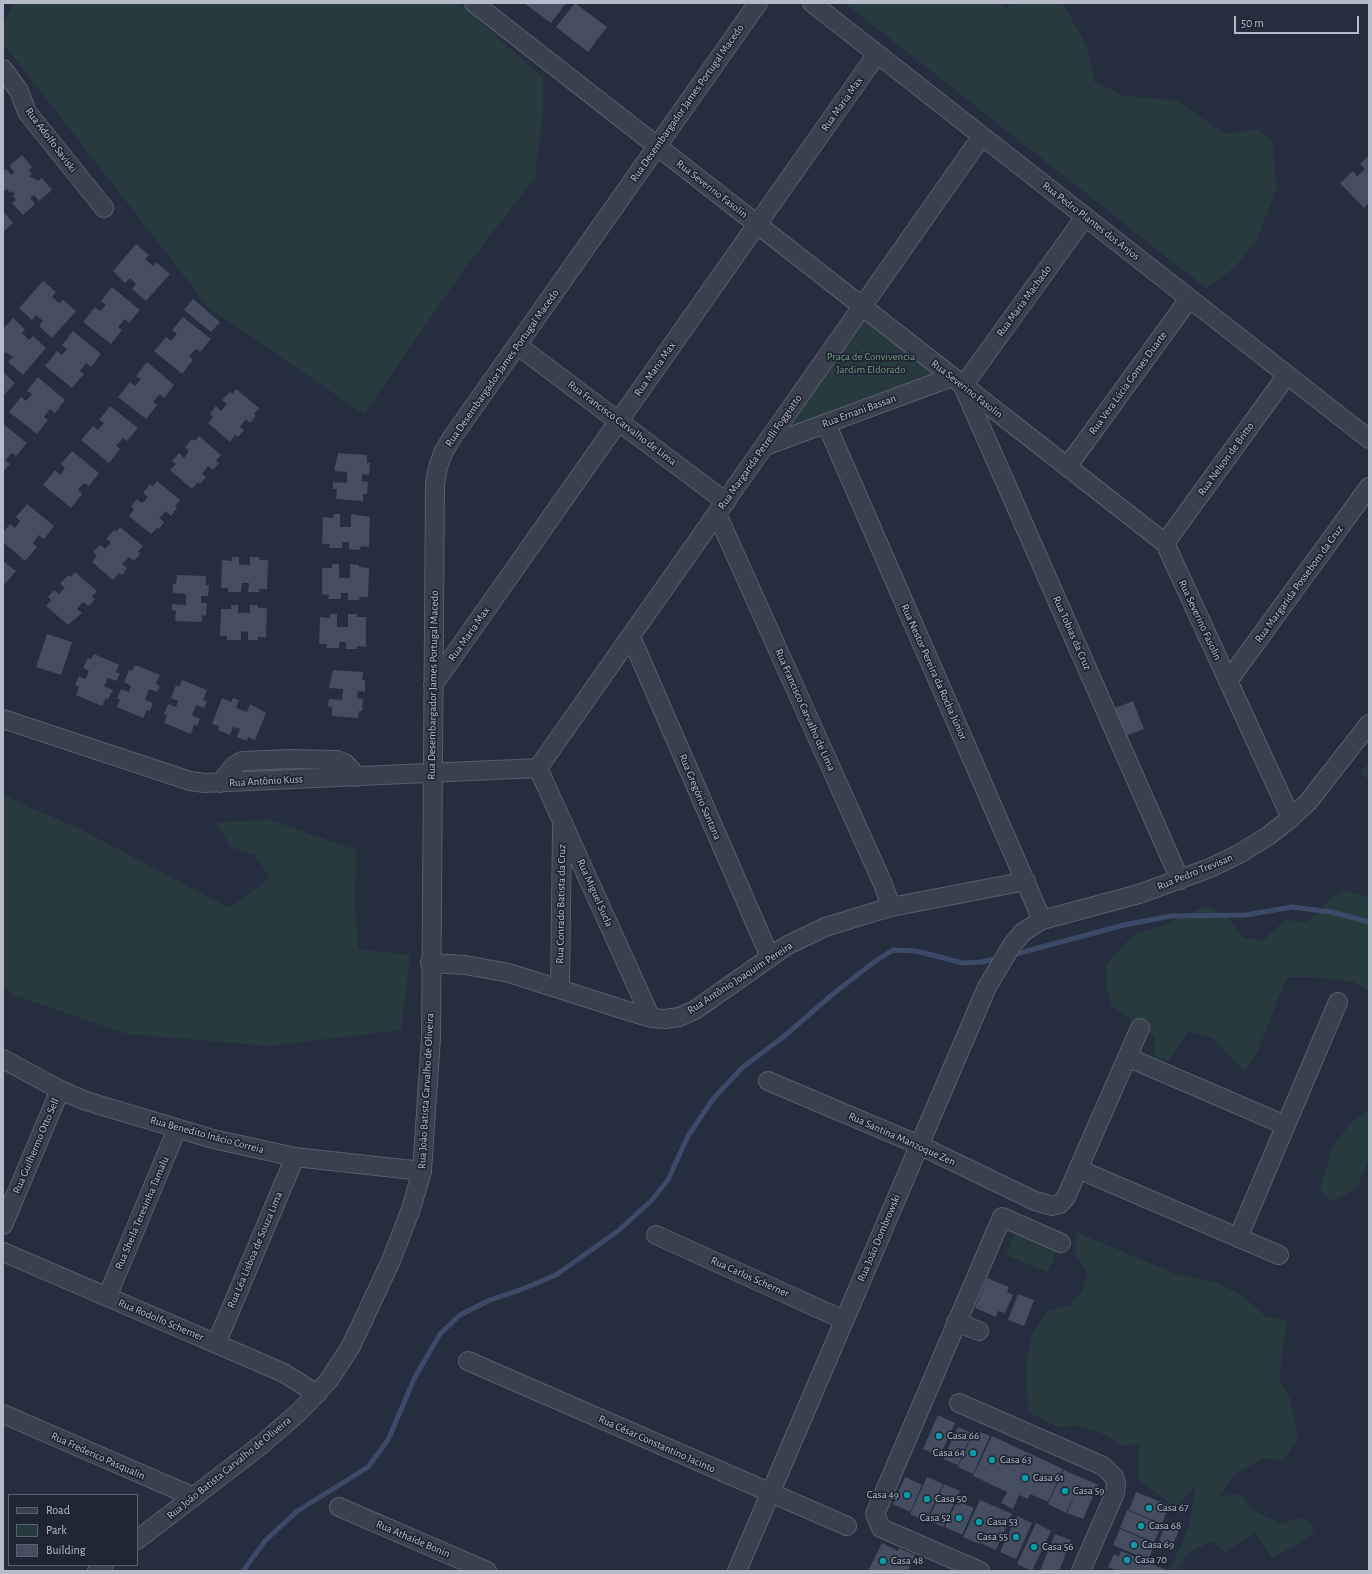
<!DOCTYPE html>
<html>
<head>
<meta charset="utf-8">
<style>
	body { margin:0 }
	#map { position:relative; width:1372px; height:1574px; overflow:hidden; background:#252e3e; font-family:"Alegreya Sans",sans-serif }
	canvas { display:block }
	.frame { position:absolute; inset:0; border:4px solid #b5bbc9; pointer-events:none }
	.legend { position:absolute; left:8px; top:1494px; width:130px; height:72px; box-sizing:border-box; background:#1e2533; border:1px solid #5a616f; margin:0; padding:5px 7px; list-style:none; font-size:12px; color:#b5bbc9 }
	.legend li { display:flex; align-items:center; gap:8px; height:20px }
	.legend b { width:20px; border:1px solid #5a616f }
	.scale { position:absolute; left:1234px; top:16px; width:125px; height:18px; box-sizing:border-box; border:2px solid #b5bbc9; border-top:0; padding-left:5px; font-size:12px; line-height:14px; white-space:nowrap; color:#b5bbc9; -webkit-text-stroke:3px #1e2533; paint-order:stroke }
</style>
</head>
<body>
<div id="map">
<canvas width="1372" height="1574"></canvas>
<div class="frame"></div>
<ul class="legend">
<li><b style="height:5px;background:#39404e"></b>Road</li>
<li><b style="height:11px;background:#273b3f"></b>Park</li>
<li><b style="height:11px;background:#444e60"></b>Building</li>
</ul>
<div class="scale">50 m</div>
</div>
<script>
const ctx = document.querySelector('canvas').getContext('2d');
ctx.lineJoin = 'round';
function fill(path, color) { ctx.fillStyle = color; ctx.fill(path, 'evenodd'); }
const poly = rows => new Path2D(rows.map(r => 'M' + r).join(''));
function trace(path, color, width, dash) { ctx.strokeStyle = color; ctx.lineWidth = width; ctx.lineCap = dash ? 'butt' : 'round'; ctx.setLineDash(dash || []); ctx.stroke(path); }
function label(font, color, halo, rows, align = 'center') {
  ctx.font = font + ' "Alegreya Sans",sans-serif'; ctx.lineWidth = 3.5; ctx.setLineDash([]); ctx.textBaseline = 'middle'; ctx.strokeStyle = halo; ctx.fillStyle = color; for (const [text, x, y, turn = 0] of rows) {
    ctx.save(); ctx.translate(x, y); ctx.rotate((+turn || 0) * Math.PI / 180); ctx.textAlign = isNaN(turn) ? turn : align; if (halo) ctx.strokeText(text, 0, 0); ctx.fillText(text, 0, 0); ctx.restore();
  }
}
fill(poly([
	[14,3,459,3,543,78,543,111,535,178,464,269,364,414,209,308,3,43,3,24],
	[845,3,999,3,1007,8,1011,3,1063,3,1088,49,1094,82,1125,96,1175,100,1225,134,1257,129,1272,140,1277,188,1257,239,1234,268,1206,288],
	[864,314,941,374,777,434],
	[1369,763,1369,780,1360,773],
	[3,793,24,805,80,829,229,908,270,878,256,856,231,847,216,823,268,819,356,850,355,908,358,949,410,955,401,1030,269,1046,127,1034,11,994,3,985],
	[1345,890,1369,898,1369,990,1354,982,1314,977,1287,977,1258,1050,1245,1071,1213,1038,1188,1031,1169,1061,1155,1058,1155,1036,1111,1006,1107,988,1106,965,1133,935,1166,924,1206,906,1226,916,1244,938,1264,940,1285,920,1307,922,1332,898],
	[1369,1110,1369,1159,1357,1188,1333,1201,1320,1191,1332,1148,1350,1124],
	[1015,1232,1057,1250,1048,1272,1006,1255],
	[1076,1232,1178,1275,1216,1282,1244,1297,1266,1317,1287,1320,1279,1379,1290,1399,1298,1437,1283,1461,1263,1458,1234,1475,1219,1496,1241,1494,1252,1510,1282,1524,1299,1518,1310,1522,1314,1532,1301,1542,1272,1558,1255,1533,1225,1553,1213,1541,1189,1552,1177,1571,1169,1571,1188,1530,1196,1485,1175,1507,1139,1480,1139,1444,1122,1446,1106,1435,1078,1425,1058,1427,1028,1412,1026,1362,1033,1332,1047,1311,1070,1305,1083,1291,1087,1272,1075,1253]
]), '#273b3f');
trace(poly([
	[1012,955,1124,925,1171,916,1246,915,1292,907,1331,912,1369,922],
	[243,1571,265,1541,296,1512,368,1467,388,1440,415,1377,440,1334,460,1315,490,1300,520,1290,556,1275,618,1231,651,1201,668,1180,688,1136,713,1099,743,1067,782,1038,833,994,874,962,893,950,916,951,963,963,981,962,999,958]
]), '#3b4a67', 5);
fill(poly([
	[524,3,566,3,551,23],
	[575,3,607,27,588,52,556,27],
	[22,155,32,167,29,170,32,174,29,176,38,181,42,178,52,190,39,201,34,195,30,198,35,204,23,215,12,203,16,200,13,196,15,194,12,191,10,193,7,189,3,192,3,171,6,169,11,175,15,172,9,166],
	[1369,156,1369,203,1364,208,1340,183,1353,171,1357,176,1365,169,1360,164],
	[3,211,13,223,3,232],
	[136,244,149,255,145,259,153,266,156,262,170,274,146,301,132,289,136,284,130,278,125,283,113,271],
	[43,281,56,292,52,297,59,303,63,300,76,311,52,338,39,326,43,321,36,315,32,320,19,308],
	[112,287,140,310,129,323,125,319,118,327,122,330,111,344,83,322,95,307,100,311,106,305,101,301],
	[193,299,220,322,211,332,184,310],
	[183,317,211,339,200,352,196,349,189,356,193,360,182,374,154,351,166,337,171,341,177,334,172,330],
	[13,318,25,329,22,333,29,340,33,336,46,348,23,375,8,362,13,357,6,352,3,355,3,329],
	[73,331,101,354,91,367,86,363,80,371,84,374,72,388,45,366,57,351,62,355,67,349,62,345],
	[147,362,174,385,164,398,160,394,153,402,157,405,146,419,118,397,130,382,135,386,141,379,136,376],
	[3,372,15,383,3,396],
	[38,377,65,400,55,413,50,409,44,417,48,420,37,434,9,412,21,397,26,401,32,394,27,391],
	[236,389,259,408,254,414,256,416,250,423,246,419,240,427,244,430,238,437,235,435,230,442,208,423,213,417,210,414,216,406,221,411,227,404,222,400,230,392,233,394],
	[110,406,138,428,127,441,123,438,116,446,120,449,109,463,81,440,93,426,98,430,104,423,99,420],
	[3,424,27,443,16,456,12,453,5,460,10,464,3,472],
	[199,436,221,455,216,461,219,463,213,470,208,466,202,474,206,477,200,484,198,482,192,489,170,470,176,464,172,461,179,453,184,458,189,451,185,447,192,439,195,441],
	[72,451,99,473,89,486,84,483,78,490,82,494,71,508,43,485,55,470,60,475,65,468,61,464],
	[338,453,367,455,367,463,370,463,369,475,362,474,362,481,368,482,367,494,363,494,363,501,336,499,337,489,333,489,333,482,347,483,347,472,334,471],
	[157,481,180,500,175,506,177,508,171,516,166,511,159,518,164,522,159,529,157,528,151,534,129,516,134,509,131,507,137,499,142,503,148,497,143,493,150,484,153,486],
	[27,504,54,526,44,539,39,535,33,543,37,547,25,561,3,542,3,532,10,524,15,528,20,521,16,517],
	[334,514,340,514,340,527,351,527,351,514,370,517,369,547,361,546,360,550,349,549,349,542,342,542,342,548,329,548,330,544,322,544,323,517,333,518],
	[120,527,143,546,138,552,140,554,134,561,129,557,122,564,127,568,122,575,119,573,113,580,92,562,97,555,93,552,100,545,105,549,111,542,106,539,114,530,116,532],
	[232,557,239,557,239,565,250,565,250,557,259,557,259,560,268,560,267,589,259,589,259,592,248,592,249,583,242,583,241,592,228,592,228,588,221,588,222,560,232,561],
	[3,561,16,571,5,584,3,582],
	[332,564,339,564,339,578,350,578,350,564,359,565,359,567,369,568,368,597,360,597,359,600,348,600,348,593,341,593,341,599,328,599,329,595,322,594,322,568,332,568],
	[75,572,97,591,92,597,95,599,89,606,83,602,77,609,82,613,68,625,46,606,51,600,48,597,54,590,59,594,65,587,60,584,68,575,71,577],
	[177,575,206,576,206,585,209,585,208,596,201,596,201,603,207,603,206,616,202,615,202,622,175,621,176,611,172,610,172,604,186,605,186,594,173,593,173,584,176,584],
	[231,605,238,605,238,613,250,613,250,605,258,605,258,608,267,608,266,637,258,637,258,640,248,640,248,632,241,631,241,640,227,640,227,636,220,636,221,609,231,609],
	[330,614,337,614,337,627,348,627,348,614,357,614,357,617,366,617,366,647,357,646,357,649,346,649,346,642,339,642,339,648,326,648,327,644,319,644,320,617,330,618],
	[47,634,72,642,61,675,36,667],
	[94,654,119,665,116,672,120,674,116,681,108,678,104,686,113,690,108,699,106,698,102,706,76,695,79,687,75,685,79,676,85,679,89,671,83,668,88,658,91,659],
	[135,665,160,675,156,684,160,686,157,692,149,689,145,700,153,703,150,711,147,710,143,718,117,707,120,699,117,699,121,689,129,692,131,686,124,682,129,670,132,671],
	[333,670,363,672,362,680,365,680,365,692,358,691,357,698,363,699,362,711,359,711,358,718,332,716,332,707,328,706,329,699,342,700,343,689,329,688],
	[182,680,207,690,203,700,207,701,204,708,196,705,192,715,200,719,197,726,194,725,191,734,164,723,167,715,164,714,168,704,176,707,178,701,171,698,176,685,179,687],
	[222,698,231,702,233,698,239,700,236,708,247,712,250,704,266,713,255,740,248,737,247,741,237,737,240,729,233,727,230,735,218,730,219,726,212,724],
	[1133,701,1144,729,1120,738,1110,710],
	[987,1278,1009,1287,1007,1292,1013,1295,1005,1313,998,1311,996,1317,975,1308],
	[1018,1294,1034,1300,1024,1326,1008,1320],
	[938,1415,955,1423,940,1456,923,1449],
	[958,1427,972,1433,958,1465,943,1459],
	[978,1431,990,1436,973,1474,958,1467,971,1438,974,1439],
	[992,1436,1063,1469,1048,1502,1030,1494,1028,1499,1019,1495,1013,1509,1001,1503,1007,1492,973,1476],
	[1064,1470,1098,1485,1083,1519,1067,1513,1078,1487,1066,1513,1048,1504],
	[905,1477,922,1485,910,1512,893,1504],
	[927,1477,943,1484,926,1521,910,1514],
	[944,1484,960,1491,943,1527,928,1520],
	[1136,1492,1169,1505,1162,1524,1129,1510],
	[980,1500,996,1507,979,1544,963,1537],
	[957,1501,974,1508,962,1535,945,1527],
	[996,1507,1012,1514,996,1550,980,1543],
	[1127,1510,1162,1525,1154,1542,1120,1528],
	[1017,1516,1032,1523,1016,1559,1000,1552],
	[1036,1523,1051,1531,1032,1571,1017,1564],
	[1165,1524,1179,1530,1171,1549,1158,1544],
	[1120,1529,1155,1544,1148,1560,1113,1545],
	[1055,1534,1071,1540,1059,1571,1040,1571],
	[882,1543,898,1551,899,1548,915,1555,908,1571,868,1571],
	[1121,1551,1152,1564,1149,1571,1118,1571,1108,1567,1114,1554,1119,1556],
	[1152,1564,1166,1570,1165,1571,1149,1571]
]), '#444e60');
const minor = poly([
	[474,3,1165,543,1291,818],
	[812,3,1369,439],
	[3,69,19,91,27,112,104,208],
	[1085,217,963,386,1180,880],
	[517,345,726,502],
	[826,423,1042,920],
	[765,446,952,377],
	[1067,467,1189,299],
	[717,514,883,884,891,907],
	[1165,543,1287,375],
	[631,637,770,957],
	[1228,681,1369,487],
	[433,685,877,54],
	[3,719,190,781,205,783,538,768],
	[538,768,982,136],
	[538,768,651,1018],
	[220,783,234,766,242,761,289,759,337,760,345,763,358,777],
	[430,963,465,965,509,973,631,1012,651,1018,665,1019,679,1017,695,1010,786,946,825,927,891,907,1026,881],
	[560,989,562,827],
	[1127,1057,1285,1125],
	[3,1059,60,1090,86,1101,213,1139,295,1157,422,1171],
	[768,1081,919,1145,1035,1201,1053,1206,1060,1204,1066,1197,1140,1028],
	[1078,1169,1279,1255],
	[3,1225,60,1090],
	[656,1235,844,1320],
	[1238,1238,1338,1002],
	[3,1252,284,1373,317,1394],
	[107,1297,177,1129],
	[956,1322,979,1331],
	[216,1344,295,1157],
	[468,1361,847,1526],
	[959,1403,1103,1466,1114,1477,1116,1484,1115,1493,1081,1571],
	[3,1414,194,1497],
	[339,1507,487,1571],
	[137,1540,261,1445,299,1412,329,1380,351,1346,390,1263,411,1209,422,1171,431,1038,435,484,438,467,443,453,451,439,758,3],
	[97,1571,104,1565],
	[737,1571,987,987,1012,945,1023,932,1042,920,1139,894,1210,868,1239,854,1268,836,1291,818,1308,802,1369,724],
	[980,1571,881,1528,875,1514,1002,1217,1061,1243]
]);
trace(minor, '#575e6c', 20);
trace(minor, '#39404e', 18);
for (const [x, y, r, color] of [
	[939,1436,4,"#0f9aa8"],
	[973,1453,4,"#0f9aa8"],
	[992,1460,4,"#0f9aa8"],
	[1025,1478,4,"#0f9aa8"],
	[1065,1491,4,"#0f9aa8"],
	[907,1495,4,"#0f9aa8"],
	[927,1499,4,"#0f9aa8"],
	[1149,1508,4,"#0f9aa8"],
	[959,1518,4,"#0f9aa8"],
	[979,1522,4,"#0f9aa8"],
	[1141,1526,4,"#0f9aa8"],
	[1016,1537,4,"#0f9aa8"],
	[1134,1545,4,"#0f9aa8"],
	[1034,1547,4,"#0f9aa8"],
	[1127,1560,4,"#0f9aa8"],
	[883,1561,4,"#0f9aa8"]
]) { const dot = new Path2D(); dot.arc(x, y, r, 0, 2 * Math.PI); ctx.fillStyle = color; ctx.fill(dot); trace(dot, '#1e2533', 1.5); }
label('11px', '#b5bbc9', '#1e2533', [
	["Rua Desembargador James Portugal Macedo",687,103,-55],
	["Rua Maria Max",842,104,-55],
	["Rua Adolfo Saviski",51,140,53],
	["Rua Severino Fasolin",712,189,38],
	["Rua Pedro Plantes dos Anjos",1091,221,38],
	["Rua Maria Machado",1024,301,-54],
	["Rua Desembargador James Portugal Macedo",502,368,-55],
	["Rua Maria Max",655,369,-55],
	["Rua Vera Lúcia Gomes Duarte",1128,383,-54],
	["Rua Severino Fasolin",967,389,38],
	["Rua Ernani Bassan",859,411,-20],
	["Rua Francisco Carvalho de Lima",622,423,37],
	["Rua Margarida Petrelli Foggiatto",760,452,-55],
	["Rua Nelson de Britto",1226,459,-54],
	["Rua Margarida Possebom da Cruz",1299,584,-54],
	["Rua Severino Fasolin",1200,620,65],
	["Rua Tobias da Cruz",1072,633,66],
	["Rua Maria Max",469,634,-55],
	["Rua Nestor Pereira da Rocha Júnior",934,672,66],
	["Rua Desembargador James Portugal Macedo",433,685,-89],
	["Rua Francisco Carvalho de Lima",805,710,66],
	["Rua Antônio Kuss",266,781,-3],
	["Rua Gregório Santana",700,797,67],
	["Rua Pedro Trevisan",1195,872,-22],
	["Rua Miguel Sucla",595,893,66],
	["Rua Conrado Batista da Cruz",561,904,-89],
	["Rua Antônio Joaquim Pereira",740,978,-33],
	["Rua João Batista Carvalho de Oliveira",426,1091,-87],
	["Rua Benedito Inácio Correia",207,1135,15],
	["Rua Santina Manzoque Zen",902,1139,24],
	["Rua Guilhermo Otto Sell",36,1146,-67],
	["Rua Sheila Teresinha Tamalu",142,1213,-67],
	["Rua João Dombrowski",879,1238,-67],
	["Rua Léa Lisboa de Souza Lima",255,1250,-67],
	["Rua Carlos Scherner",750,1277,24],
	["Rua Rodolfo Scherner",161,1320,23],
	["Rua César Constantino Jacinto",657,1444,24],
	["Rua Frederico Pasqualin",98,1456,24],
	["Rua João Batista Carvalho de Oliveira",229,1468,-39],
	["Rua Athaíde Bonin",413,1539,23]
]);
label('11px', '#6d997a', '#1e2533', [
	["Praça de Convivencia",871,357],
	["Jardim Eldorado",871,370]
]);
label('11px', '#b5bbc9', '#1e2533', [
	["Casa 66",947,1436],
	["Casa 64",965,1453,"right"],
	["Casa 63",1000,1460],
	["Casa 61",1033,1478],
	["Casa 59",1073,1491],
	["Casa 49",899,1495,"right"],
	["Casa 50",935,1499],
	["Casa 67",1157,1508],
	["Casa 52",951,1518,"right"],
	["Casa 53",987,1522],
	["Casa 68",1149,1526],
	["Casa 55",1008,1537,"right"],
	["Casa 69",1142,1545],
	["Casa 56",1042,1547],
	["Casa 70",1135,1560],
	["Casa 48",891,1561]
], 'left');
</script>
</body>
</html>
